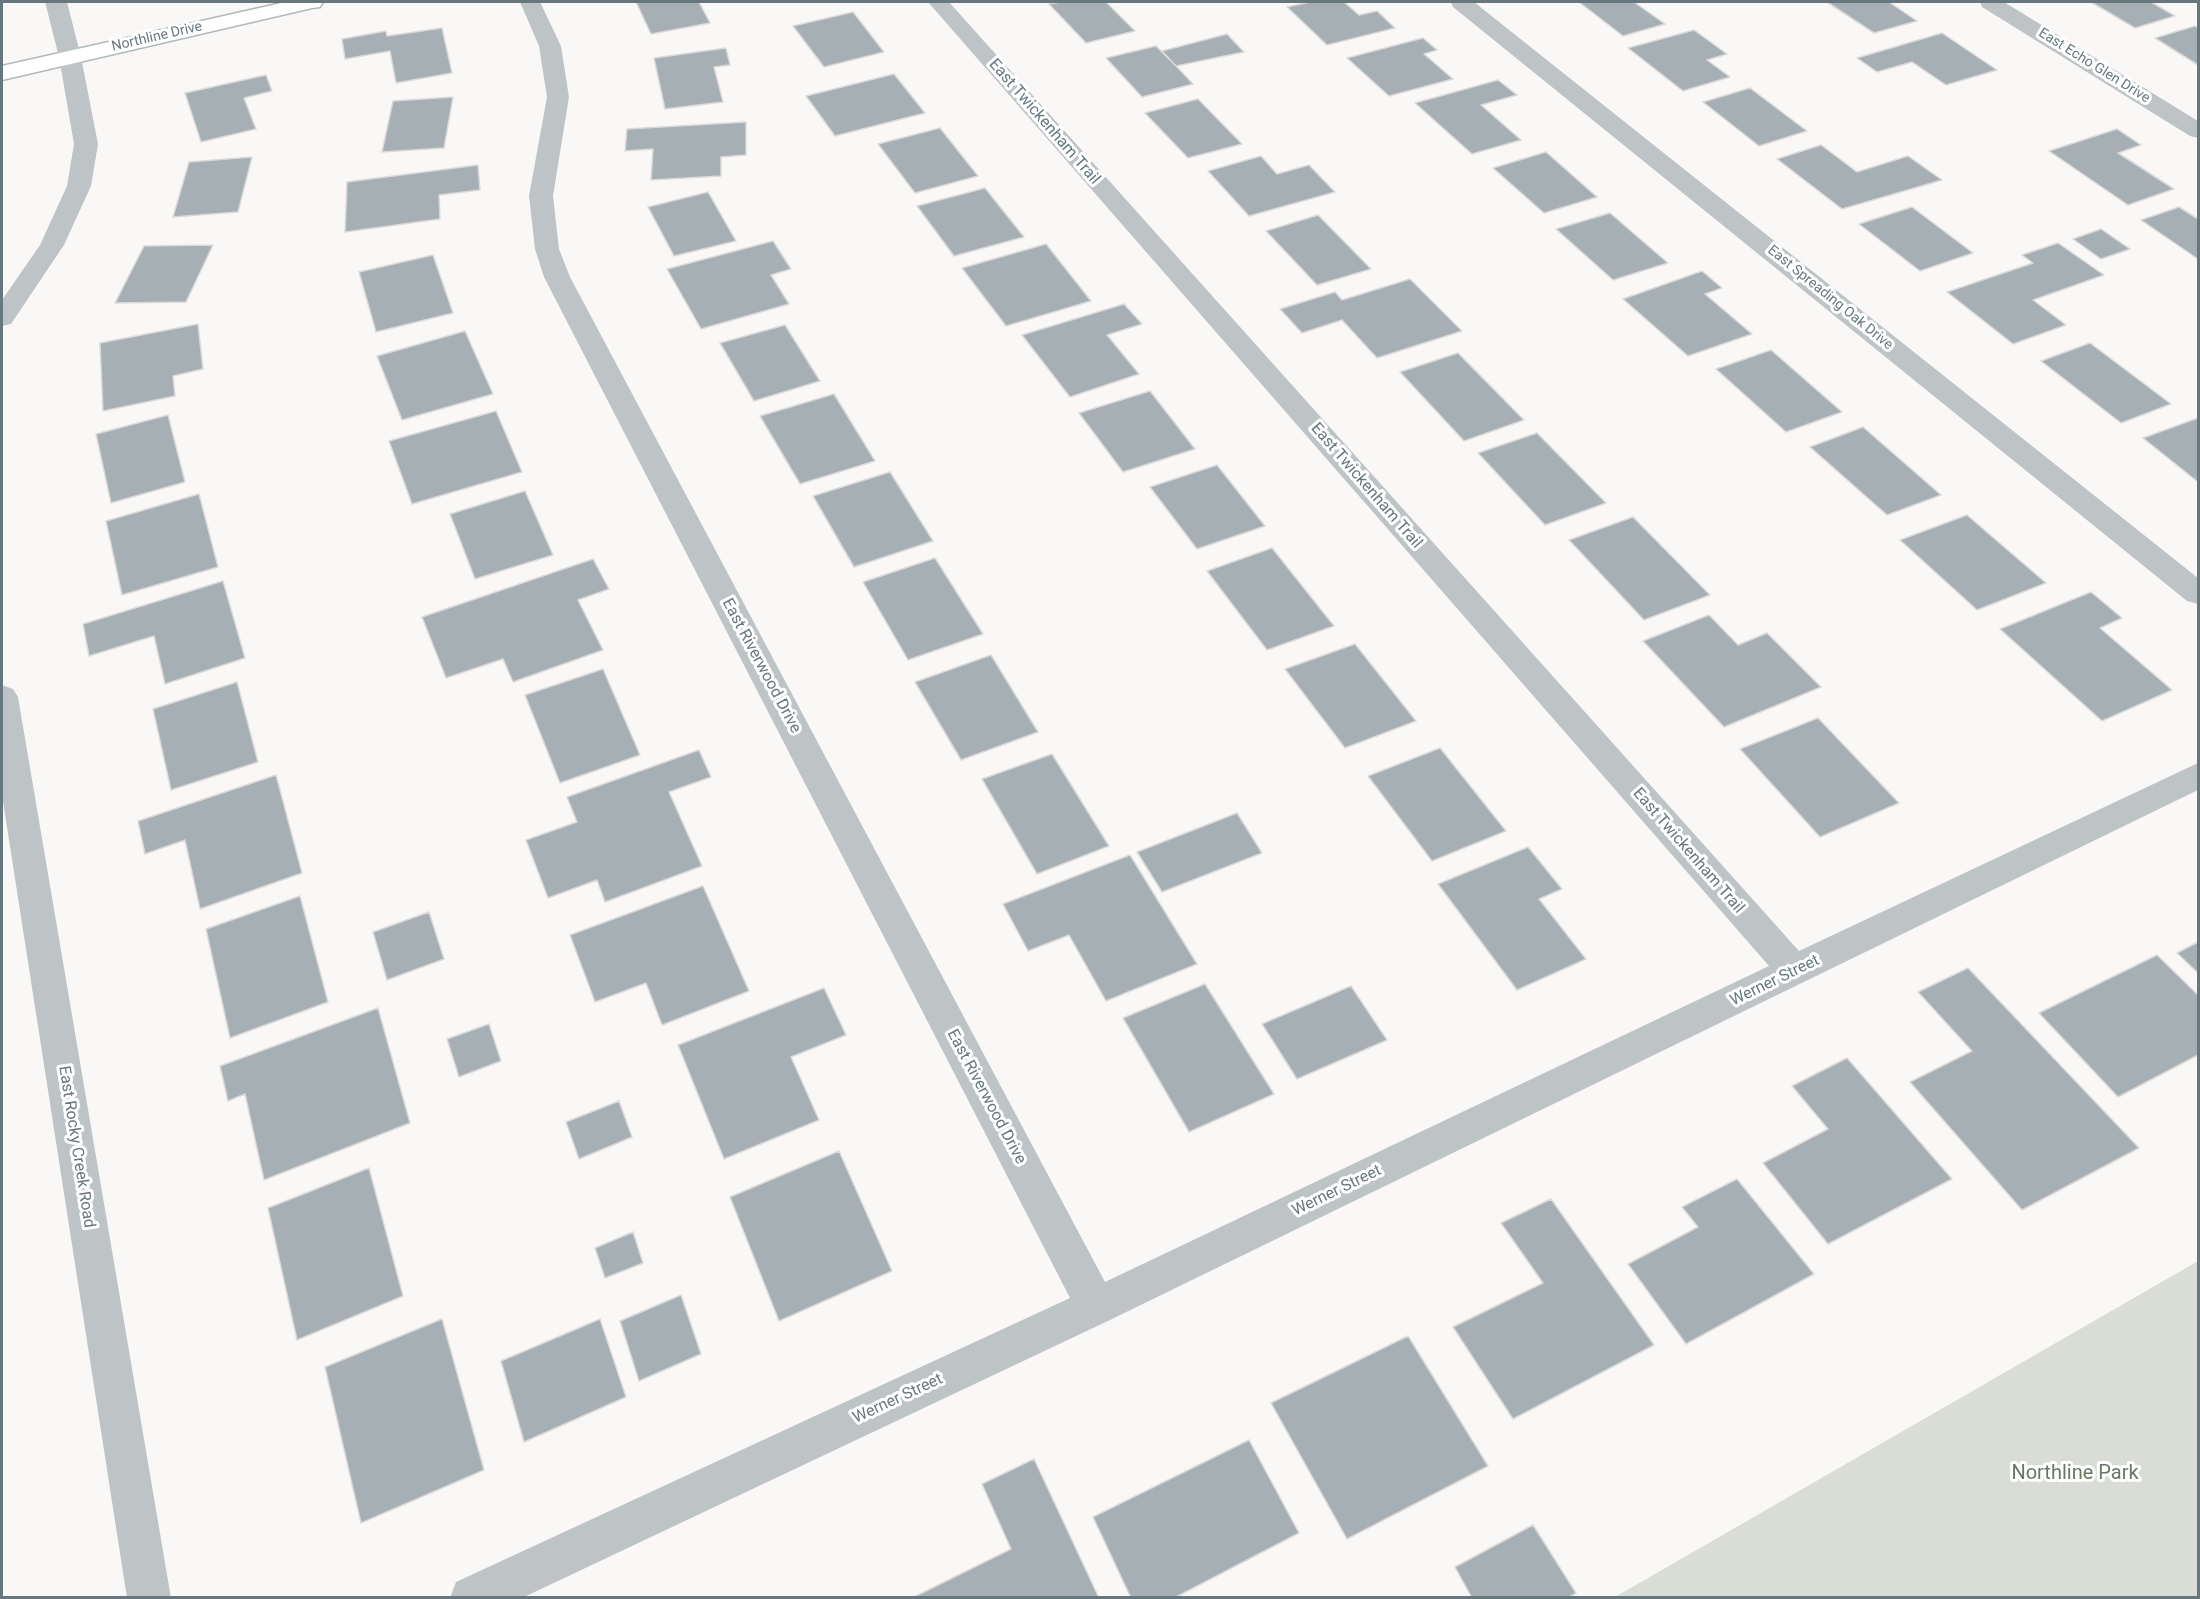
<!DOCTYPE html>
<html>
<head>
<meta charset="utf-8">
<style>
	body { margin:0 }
	#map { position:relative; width:2200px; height:1599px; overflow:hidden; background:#f9f8f7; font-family:Roboto,sans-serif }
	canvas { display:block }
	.frame { position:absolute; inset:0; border:3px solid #66787e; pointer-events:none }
</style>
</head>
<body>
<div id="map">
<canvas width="2200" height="1599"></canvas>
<div class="frame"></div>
</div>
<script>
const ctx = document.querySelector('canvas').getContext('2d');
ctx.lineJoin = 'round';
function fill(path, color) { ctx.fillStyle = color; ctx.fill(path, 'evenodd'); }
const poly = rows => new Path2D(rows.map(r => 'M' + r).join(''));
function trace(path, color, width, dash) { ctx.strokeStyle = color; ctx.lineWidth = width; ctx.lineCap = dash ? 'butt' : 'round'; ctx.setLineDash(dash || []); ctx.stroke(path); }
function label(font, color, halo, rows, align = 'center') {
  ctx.font = font + ' Roboto,sans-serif'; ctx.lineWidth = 6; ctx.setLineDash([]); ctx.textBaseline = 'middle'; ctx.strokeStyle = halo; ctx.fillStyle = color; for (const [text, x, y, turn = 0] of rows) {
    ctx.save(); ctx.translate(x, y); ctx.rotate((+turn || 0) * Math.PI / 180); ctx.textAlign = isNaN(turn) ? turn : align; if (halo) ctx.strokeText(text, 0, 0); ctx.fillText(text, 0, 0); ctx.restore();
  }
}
fill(poly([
	[2198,1261,2198,1597,1615,1597]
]), '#daddd6');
const building = poly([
	[636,2,699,2,710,23,651,34,636,2],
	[1061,2,1106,2,1135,31,1086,43,1049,4,1061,2],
	[1310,2,1344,2,1359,15,1377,11,1395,28,1327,45,1287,7,1310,2],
	[1579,2,1634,2,1665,24,1623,36,1579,2],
	[1827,2,1889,2,1917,21,1874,33,1827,2],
	[2091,2,2151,2,2175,16,2135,28,2091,2],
	[853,12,884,52,824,67,793,26,853,12],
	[2195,26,2198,28,2198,65,2155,38,2195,26],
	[442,28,452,73,396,83,390,51,345,59,342,39,386,31,387,36,442,28],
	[1694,30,1727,54,1707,60,1730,77,1683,91,1628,48,1694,30],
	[1942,33,1997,70,1946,85,1912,62,1877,72,1857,58,1942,33],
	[1227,34,1244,52,1176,66,1162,51,1227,34],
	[1423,38,1437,50,1424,54,1453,79,1389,96,1347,58,1423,38],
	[1156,46,1176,66,1193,84,1142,97,1106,58,1156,46],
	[726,48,730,65,714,67,723,102,665,109,654,58,726,48],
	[894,74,925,113,835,136,806,96,894,74],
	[266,75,272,91,244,98,256,129,201,142,185,93,266,75],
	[1498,80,1517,95,1481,105,1521,140,1472,154,1415,103,1498,80],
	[1750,88,1807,131,1759,146,1703,102,1750,88],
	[453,97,444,148,382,152,393,101,453,97],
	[1198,99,1242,144,1188,158,1145,113,1198,99],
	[746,122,746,155,721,157,721,176,651,180,653,149,625,151,627,129,746,122],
	[940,128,978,176,915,193,878,144,940,128],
	[2117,129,2141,145,2118,153,2174,189,2128,205,2049,151,2117,129],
	[1821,145,1857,172,1908,156,1942,180,1842,209,1777,159,1821,145],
	[1546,152,1597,197,1544,213,1493,168,1546,152],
	[1261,156,1277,174,1309,165,1335,192,1249,216,1208,171,1261,156],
	[252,157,238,212,173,217,189,162,252,157],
	[478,165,480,190,439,195,440,219,345,232,347,182,478,165],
	[985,188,1024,237,954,256,917,206,985,188],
	[708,192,736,241,674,256,648,207,708,192],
	[1912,207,1973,253,1920,271,1859,224,1912,207],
	[2179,207,2198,219,2198,259,2141,220,2179,207],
	[1610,213,1668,263,1613,280,1556,229,1610,213],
	[1318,215,1371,269,1317,285,1266,231,1318,215],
	[2101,229,2130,249,2101,259,2073,239,2101,229],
	[773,241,791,269,771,275,789,304,701,329,667,269,773,241],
	[2058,243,2104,275,2033,300,2066,325,2013,344,1947,292,2033,263,2022,255,2058,243],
	[1046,244,1091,301,1006,326,962,268,1046,244],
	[213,245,186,302,115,303,144,246,213,245],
	[433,255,453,313,376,332,359,272,433,255],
	[1702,271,1722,288,1705,294,1752,334,1688,356,1623,299,1702,271],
	[1410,279,1462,331,1377,358,1342,320,1302,333,1280,309,1335,292,1342,300,1410,279],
	[1124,304,1142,324,1107,335,1139,374,1070,397,1022,335,1124,304],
	[198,324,203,369,173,376,175,396,103,411,100,343,198,324],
	[785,325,820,381,754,401,720,343,785,325],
	[465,331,493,394,402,420,377,356,465,331],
	[2090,343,2171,404,2121,423,2041,361,2090,343],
	[1771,350,1842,412,1786,432,1716,369,1771,350],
	[1458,353,1524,420,1464,441,1400,372,1458,353],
	[1150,391,1195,449,1123,472,1079,413,1150,391],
	[834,394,875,461,800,484,760,416,834,394],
	[496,411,522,472,412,504,389,441,496,411],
	[168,415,185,482,111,503,96,434,168,415],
	[2198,418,2198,482,2143,438,2198,418],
	[1863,427,1941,495,1887,515,1810,447,1863,427],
	[1537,433,1606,503,1545,525,1478,453,1537,433],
	[1217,465,1265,526,1197,549,1150,487,1217,465],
	[890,472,933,541,854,567,813,496,890,472],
	[525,491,553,555,475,579,450,514,525,491],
	[199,494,218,567,122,595,106,521,199,494],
	[1967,515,2046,583,1977,610,1900,540,1967,515],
	[1633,517,1710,595,1644,620,1569,540,1633,517],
	[1272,548,1334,626,1267,650,1207,571,1272,548],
	[935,558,983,634,908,660,863,582,935,558],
	[593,559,609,589,578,600,603,650,513,682,503,659,446,678,422,617,593,559],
	[223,581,245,658,165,684,154,636,89,656,83,624,223,581],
	[2091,592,2122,618,2100,628,2172,690,2102,721,2000,629,2091,592],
	[1709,615,1738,645,1767,633,1821,687,1724,727,1643,641,1709,615],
	[1355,644,1416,721,1345,748,1285,669,1355,644],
	[991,655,1038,732,961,760,915,682,991,655],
	[603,669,640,755,560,783,525,695,603,669],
	[237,682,258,762,171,790,153,709,237,682],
	[1818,718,1899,803,1820,837,1740,749,1818,718],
	[1440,748,1506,831,1432,861,1368,776,1440,748],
	[699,750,711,777,669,792,702,866,605,902,597,880,548,898,526,840,577,822,567,797,699,750],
	[1052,754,1109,846,1037,874,982,779,1052,754],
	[276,775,302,873,200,909,185,840,145,854,138,821,276,775],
	[1237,813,1262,853,1162,892,1137,852,1237,813],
	[1528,847,1562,889,1539,899,1586,959,1517,990,1438,884,1528,847],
	[1130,855,1197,964,1106,1001,1069,935,1028,951,1003,904,1130,855],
	[703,886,749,991,662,1025,646,983,595,1002,570,935,703,886],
	[300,896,328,1002,230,1038,206,929,300,896],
	[429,912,444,959,387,980,373,932,429,912],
	[2198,942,2198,973,2177,953,2198,942],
	[2157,955,2198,995,2198,1055,2118,1097,2039,1013,2157,955],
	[1968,968,2139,1148,2022,1210,1910,1082,1972,1051,1918,992,1968,968],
	[1205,984,1274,1094,1189,1132,1123,1018,1205,984],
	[1351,986,1387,1040,1297,1079,1262,1024,1351,986],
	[824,988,846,1035,791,1057,819,1120,724,1159,678,1045,824,988],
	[378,1008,410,1123,264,1180,245,1094,228,1101,220,1066,378,1008],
	[489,1024,501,1061,459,1077,447,1039,489,1024],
	[1847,1058,1952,1179,1828,1244,1763,1163,1828,1129,1792,1086,1847,1058],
	[619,1101,632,1137,579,1159,566,1122,619,1101],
	[839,1151,892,1271,779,1321,730,1197,839,1151],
	[369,1168,403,1296,297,1340,268,1208,369,1168],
	[1737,1179,1814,1274,1686,1344,1628,1264,1698,1227,1682,1207,1737,1179],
	[1551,1199,1654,1345,1513,1419,1453,1327,1543,1283,1501,1223,1551,1199],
	[633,1232,643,1263,605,1278,595,1248,633,1232],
	[681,1295,701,1354,639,1381,620,1321,681,1295],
	[442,1319,484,1470,361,1523,325,1367,442,1319],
	[600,1319,626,1397,524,1442,501,1361,600,1319],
	[1408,1336,1488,1466,1347,1539,1271,1403,1408,1336],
	[1249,1440,1299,1533,1174,1598,1131,1598,1093,1517,1249,1440],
	[1034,1459,1099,1598,912,1598,1011,1549,982,1484,1034,1459],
	[1533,1525,1576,1593,1568,1598,1472,1598,1455,1567,1533,1525]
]);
fill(building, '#a6afb3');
trace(building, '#dbdad9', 1.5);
const secondary = poly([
	[286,2,323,2,320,7,312,8,2,80,2,66,286,2]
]);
trace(secondary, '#b1b8bb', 3);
fill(poly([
	[45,2,67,2,81,57,98,144,91,186,64,245,11,324,2,326,2,300,40,245,67,186,74,144,59,57,45,2],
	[520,2,540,2,561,46,569,97,553,196,559,249,570,277,1105,1282,1769,966,928,2,949,2,1799,951,2198,763,2198,790,1110,1320,522,1598,450,1598,456,1582,1070,1298,544,277,535,249,529,196,547,97,539,46,520,2],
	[1451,2,1474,2,2198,578,2198,604,2187,601,1453,7,1451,2],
	[1980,2,2004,2,2198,121,2198,138,2190,136,1982,7,1980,2],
	[2,685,13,689,18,697,171,1598,127,1598,2,795,2,685]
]), '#bec4c6');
fill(secondary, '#fff');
label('14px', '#66787e', '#fff', [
	["Northline Drive",157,37,-13],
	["East Echo Glen Drive",2094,66,32],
	["East Spreading Oak Drive",1830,298,39]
]);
label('16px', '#66787e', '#fff', [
	["East Twickenham Trail",1044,122,49],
	["East Twickenham Trail",1366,486,49],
	["East Riverwood Drive",761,666,62],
	["East Twickenham Trail",1688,851,49],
	["Werner Street",1775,981,-26],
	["East Riverwood Drive",986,1097,62],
	["East Rocky Creek Road",76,1147,81],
	["Werner Street",1337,1191,-26],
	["Werner Street",898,1399,-25]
]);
label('20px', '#6b7765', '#fff', [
	["Northline Park",2075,1474]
]);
</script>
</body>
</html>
